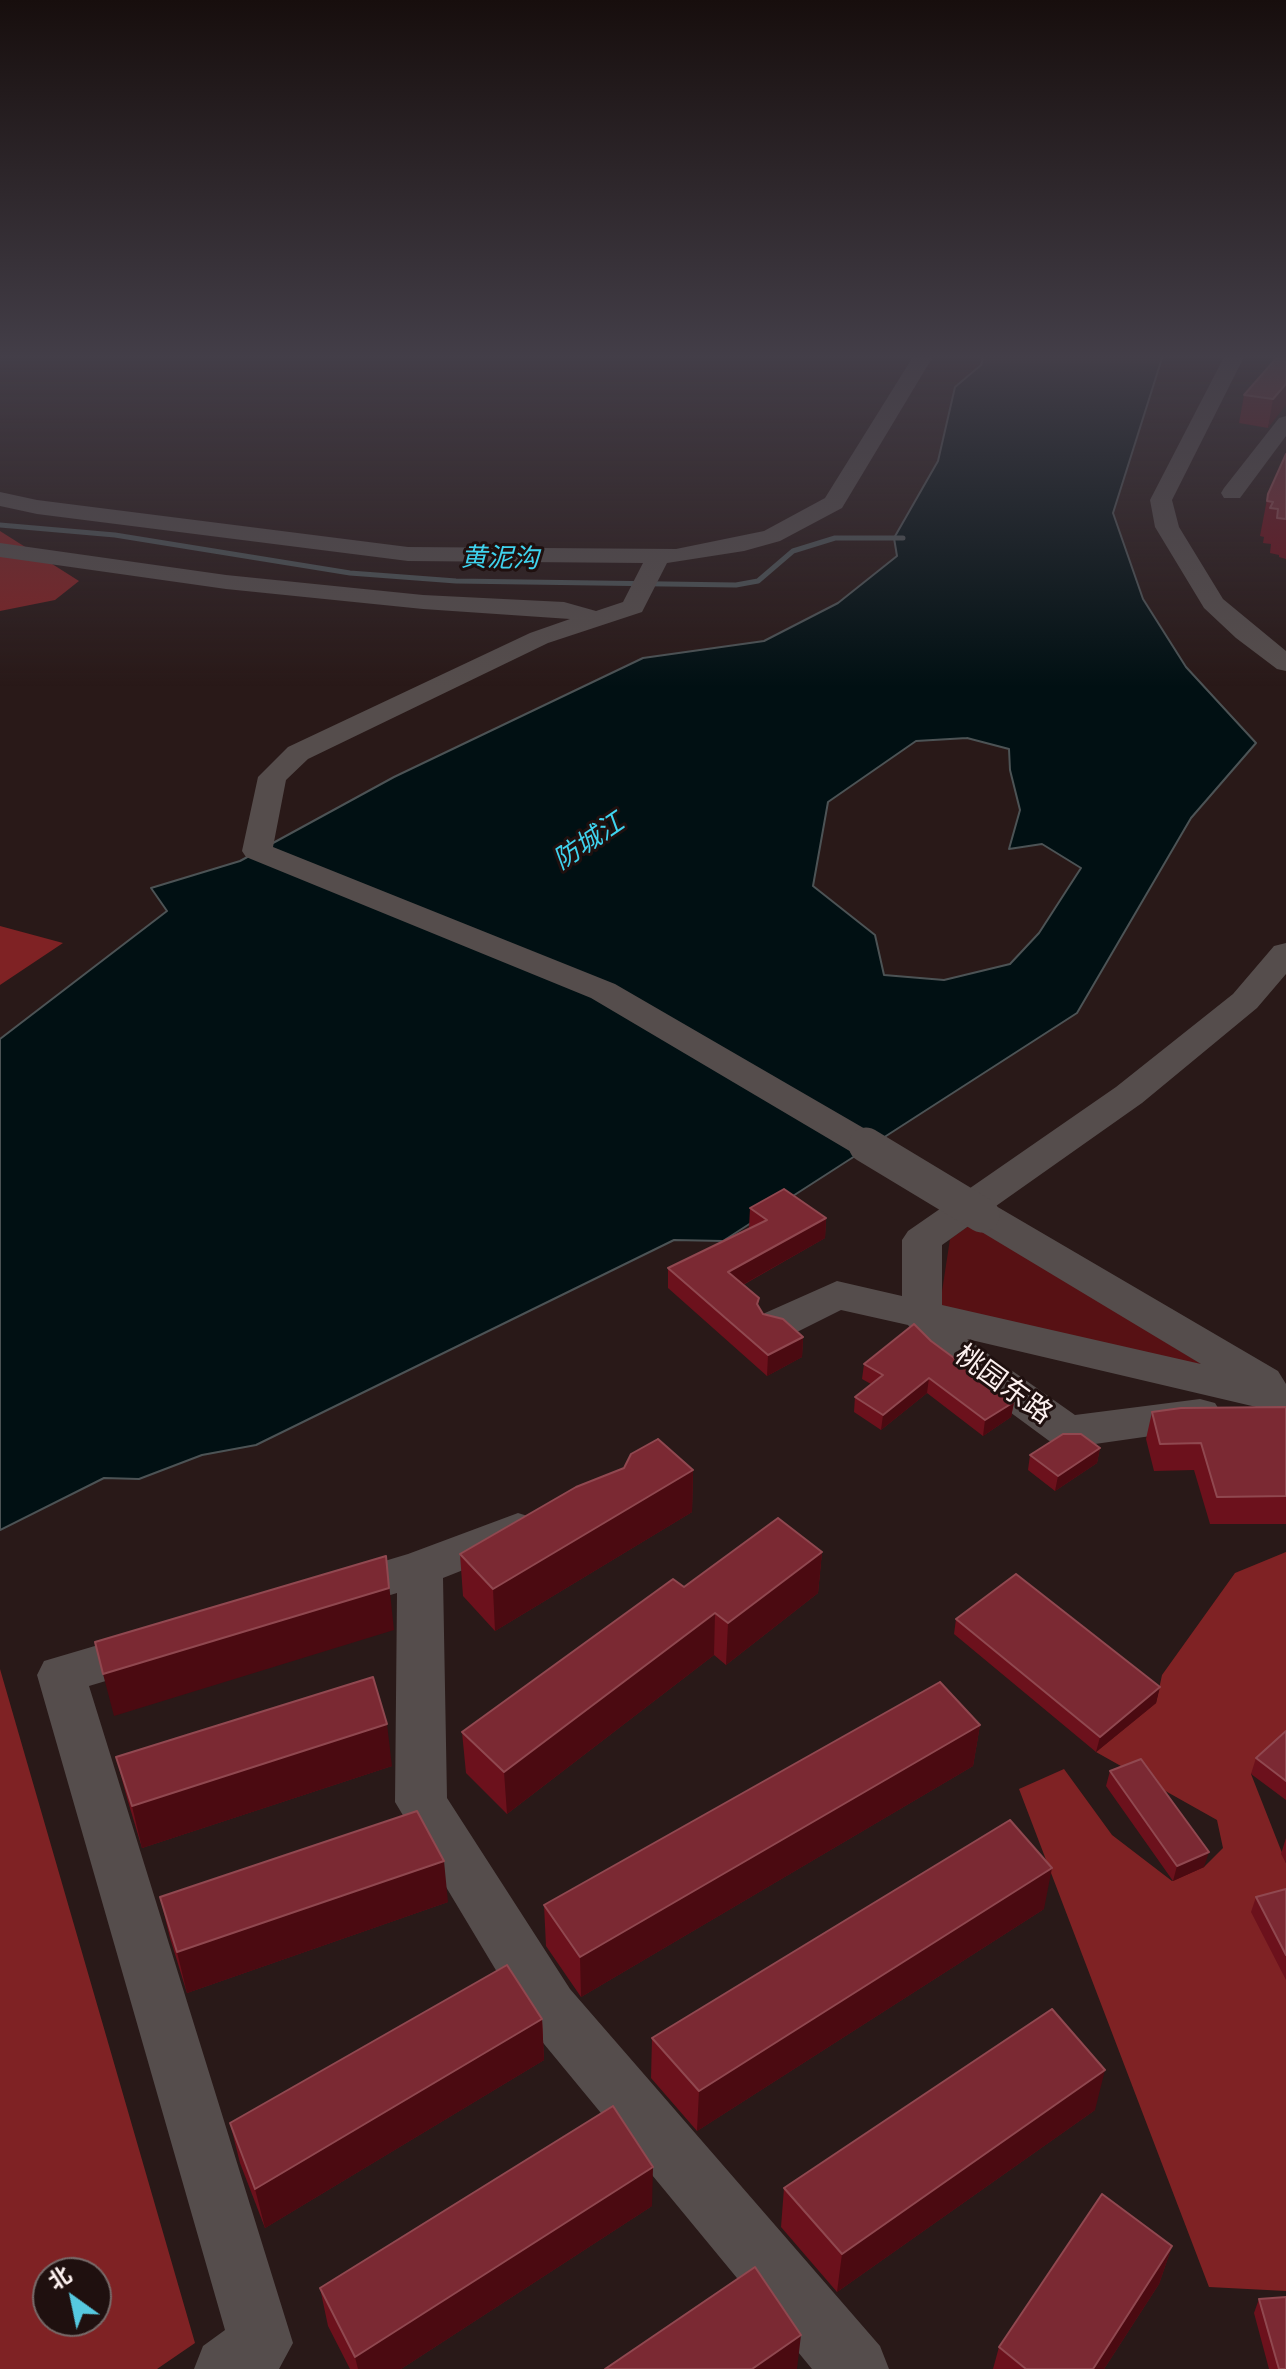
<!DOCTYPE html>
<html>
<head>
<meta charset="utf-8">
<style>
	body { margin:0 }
	#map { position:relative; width:1286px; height:2369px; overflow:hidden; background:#291918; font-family:Rubik,"Noto Sans SC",sans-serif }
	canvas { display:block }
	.north { position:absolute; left:32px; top:2257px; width:80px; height:80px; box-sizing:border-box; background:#1f100f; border:2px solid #776a69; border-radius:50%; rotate:327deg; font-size:22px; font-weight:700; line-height:32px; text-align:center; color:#fcf0ef }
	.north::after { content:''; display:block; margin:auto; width:28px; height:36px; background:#56c9e0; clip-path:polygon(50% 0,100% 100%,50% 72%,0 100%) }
</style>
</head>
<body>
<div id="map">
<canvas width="1286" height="2369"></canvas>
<div class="north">北</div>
</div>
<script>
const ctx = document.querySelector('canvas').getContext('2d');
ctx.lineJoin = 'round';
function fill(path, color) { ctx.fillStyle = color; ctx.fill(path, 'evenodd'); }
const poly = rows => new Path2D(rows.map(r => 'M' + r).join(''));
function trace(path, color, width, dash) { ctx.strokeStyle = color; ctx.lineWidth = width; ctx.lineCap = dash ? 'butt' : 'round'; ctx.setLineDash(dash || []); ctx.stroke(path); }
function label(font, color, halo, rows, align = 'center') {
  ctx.font = font + ' Rubik,"Noto Sans SC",sans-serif'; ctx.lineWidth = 6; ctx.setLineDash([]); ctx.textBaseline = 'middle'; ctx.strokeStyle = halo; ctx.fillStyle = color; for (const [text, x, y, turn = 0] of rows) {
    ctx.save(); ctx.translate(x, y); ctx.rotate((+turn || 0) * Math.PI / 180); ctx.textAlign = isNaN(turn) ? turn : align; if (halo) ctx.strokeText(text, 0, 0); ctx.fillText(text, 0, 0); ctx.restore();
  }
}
fill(poly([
	[973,1223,1203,1365,939,1311,950,1239]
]), '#571114');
fill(poly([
	[0,531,79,581,55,600,0,611],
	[0,926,63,943,0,985],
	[1286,1552,1286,1741,1251,1774,1286,1863,1286,2291,1209,2287,1019,1789,1064,1769,1112,1835,1172,1881,1204,1867,1223,1848,1217,1820,1096,1752,1156,1703,1162,1675,1235,1573],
	[0,1669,195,2343,157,2369,0,2369],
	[48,2273,96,2273,96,2321,48,2321]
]), '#7f2224');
const water = poly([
	[984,355,1163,355,1113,513,1143,599,1186,667,1256,743,1191,818,1077,1013,723,1241,674,1240,256,1445,202,1455,139,1479,104,1478,0,1530,0,1039,167,911,151,888,240,861,394,777,643,658,764,641,838,603,897,556,894,538,938,461,955,387,981,365,984,355],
	[967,738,1009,749,1010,770,1020,810,1009,849,1042,844,1081,868,1039,933,1010,964,944,980,884,975,875,935,813,886,828,802,916,741,967,738]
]);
fill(water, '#011013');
trace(water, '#4c5355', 2);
trace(poly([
	[0,525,115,535,350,573,456,581,736,585,758,581,793,551,835,538,903,538]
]), '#4c5355', 5);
fill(poly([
	[914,355,934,355,842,508,780,541,744,551,667,563,642,612,548,643,308,759,286,780,273,847,615,984,879,1137,885,1145,879,1153,866,1156,853,1153,591,998,246,857,242,851,258,777,288,747,530,633,570,619,423,609,226,589,0,557,0,543,226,575,423,595,564,602,596,611,623,602,643,563,408,561,37,514,0,506,0,492,37,500,408,547,676,549,764,531,825,498,914,355],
	[1225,355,1245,355,1172,500,1179,527,1223,599,1286,651,1286,671,1277,669,1236,638,1204,608,1155,527,1150,500,1225,355],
	[1286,416,1286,436,1240,498,1224,498,1221,493,1224,488,1279,418,1286,416],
	[1286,943,1286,974,1257,1008,1142,1103,996,1206,1278,1371,1286,1384,1286,1414,967,1339,1075,1415,1200,1399,1215,1403,1222,1414,1215,1425,1200,1429,1067,1448,1052,1443,931,1354,908,1325,841,1310,795,1333,780,1337,765,1333,759,1323,765,1313,837,1281,902,1296,902,1240,908,1231,1116,1087,1233,994,1274,946,1286,943],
	[970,1225,1201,1364,942,1305,942,1245,970,1225],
	[518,1513,534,1518,541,1530,534,1542,443,1578,447,1798,570,1989,880,2346,889,2369,812,2369,530,2027,395,1802,397,1593,338,1611,321,1606,314,1593,321,1580,408,1554,518,1513],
	[149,1630,166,1635,173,1649,166,1663,89,1686,293,2343,279,2369,194,2369,203,2346,225,2330,37,1675,44,1661,149,1630]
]), '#554d4c');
trace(poly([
	[866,1145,982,1215]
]), '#554d4c', 35);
fill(poly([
	[1267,355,1286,355,1268,428,1239,423,1244,395,1278,357],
	[1286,454,1286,559,1279,557,1279,555,1270,553,1271,544,1263,543,1264,537,1260,536,1268,494],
	[750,1208,826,1218,825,1238,743,1285,759,1298,758,1306,763,1314,803,1337,802,1357,767,1376,668,1288,668,1268,749,1228],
	[931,1341,1014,1402,1011,1417,983,1436,927,1393,881,1430,854,1412,855,1397,871,1384,862,1379,864,1364],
	[1286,1407,1286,1524,1210,1524,1194,1470,1154,1471,1146,1439,1152,1412],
	[1100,1448,1097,1463,1055,1491,1028,1470,1030,1455],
	[693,1470,692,1512,495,1631,463,1596,460,1554],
	[822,1552,818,1593,726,1665,714,1655,507,1814,466,1773,462,1732,684,1587],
	[956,1619,1156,1703,1096,1752,954,1634],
	[980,1725,973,1766,581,1997,546,1946,544,1905],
	[1286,1731,1286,1800,1251,1774,1256,1758],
	[116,1757,392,1766,142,1848,127,1798],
	[1110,1771,1204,1867,1173,1881,1106,1786],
	[1286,1838,1286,1863,1281,1854],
	[1286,1889,1286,1980,1251,1912,1256,1897],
	[160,1897,448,1902,187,1993,170,1938],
	[1044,1909,697,2131,651,2078,652,2038],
	[542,2019,544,2060,265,2228,240,2163,230,2123],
	[1095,2110,837,2292,781,2227,784,2188],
	[652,2206,401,2369,350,2369,328,2326,320,2288],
	[1172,2246,1159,2284,1104,2369,993,2369,999,2347],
	[1259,2299,1286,2369,1269,2369,1254,2313]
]), '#6c111c');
fill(poly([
	[1286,384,1286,405,1268,428,1273,399],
	[826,1218,825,1238,728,1293,728,1272],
	[803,1337,802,1357,767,1376,768,1355],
	[929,1378,927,1393,881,1430,883,1415],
	[1014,1402,1011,1417,983,1436,985,1420],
	[1100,1448,1097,1463,1055,1491,1058,1476],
	[693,1470,692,1512,495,1631,493,1589],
	[822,1552,818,1593,726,1665,728,1623],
	[386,1556,394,1630,114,1716,103,1674],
	[715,1613,714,1655,507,1814,504,1772],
	[1160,1687,1156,1703,1096,1752,1100,1737],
	[387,1724,392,1766,142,1848,132,1806],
	[980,1725,973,1766,581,1997,580,1957],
	[1209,1852,1204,1867,1173,1881,1177,1866],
	[444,1861,448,1902,187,1993,177,1952],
	[1052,1868,1044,1909,697,2131,699,2091],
	[542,2019,544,2060,265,2228,255,2189],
	[1105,2070,1095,2110,837,2292,842,2254],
	[653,2167,652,2206,401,2369,358,2369,355,2357],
	[1172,2246,1159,2284,1104,2369,1093,2369],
	[801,2335,797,2369,752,2369]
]), '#4b0a11');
const building = poly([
	[1279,355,1286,355,1286,384,1273,399,1244,395,1279,355],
	[1286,454,1286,519,1277,518,1278,509,1270,508,1273,502,1267,501,1268,494,1286,454],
	[784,1189,826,1218,728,1272,759,1298,757,1304,763,1314,783,1319,803,1337,768,1355,668,1268,767,1220,750,1208,784,1189],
	[914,1324,931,1341,1014,1402,985,1420,929,1378,883,1415,855,1397,883,1375,864,1364,914,1324],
	[1286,1407,1286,1496,1217,1497,1201,1443,1160,1444,1152,1412,1181,1408,1286,1407],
	[1063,1434,1081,1434,1100,1448,1058,1476,1030,1455,1063,1434],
	[658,1439,693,1470,493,1589,460,1554,576,1487,624,1468,631,1454,658,1439],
	[778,1518,822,1552,728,1623,715,1613,504,1772,462,1732,673,1579,684,1587,778,1518],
	[386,1556,389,1588,103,1674,95,1642,386,1556],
	[1016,1574,1160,1687,1100,1737,956,1619,1016,1574],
	[373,1677,387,1724,132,1806,116,1757,373,1677],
	[940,1682,980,1725,580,1957,544,1905,940,1682],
	[1286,1731,1286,1781,1256,1758,1286,1731],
	[1141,1759,1209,1852,1177,1866,1110,1771,1141,1759],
	[417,1811,444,1861,177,1952,160,1897,417,1811],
	[1010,1820,1052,1868,699,2091,652,2038,1010,1820],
	[1286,1889,1286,1955,1256,1897,1286,1889],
	[507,1965,542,2019,255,2189,230,2123,507,1965],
	[1052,2009,1105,2070,842,2254,784,2188,1052,2009],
	[613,2106,653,2167,355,2357,320,2288,613,2106],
	[1102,2194,1172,2246,1093,2369,1026,2369,999,2347,1102,2194],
	[755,2267,801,2335,752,2369,605,2369,755,2267],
	[1286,2297,1286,2369,1279,2369,1259,2299,1286,2297]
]);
fill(building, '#7b2933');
trace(building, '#904850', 2);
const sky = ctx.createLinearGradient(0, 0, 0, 687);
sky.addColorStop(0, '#170e0d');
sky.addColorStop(0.52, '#433e48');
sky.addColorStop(1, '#433e4800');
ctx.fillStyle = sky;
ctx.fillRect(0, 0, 1286, 687);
label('italic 26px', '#3fd3ee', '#1f100f', [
	["黄泥沟",500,559,1],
	["防城江",589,842,-34]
]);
label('28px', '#fcf0ef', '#1f100f', [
	["桃园东路",1003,1385,36]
]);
</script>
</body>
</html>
